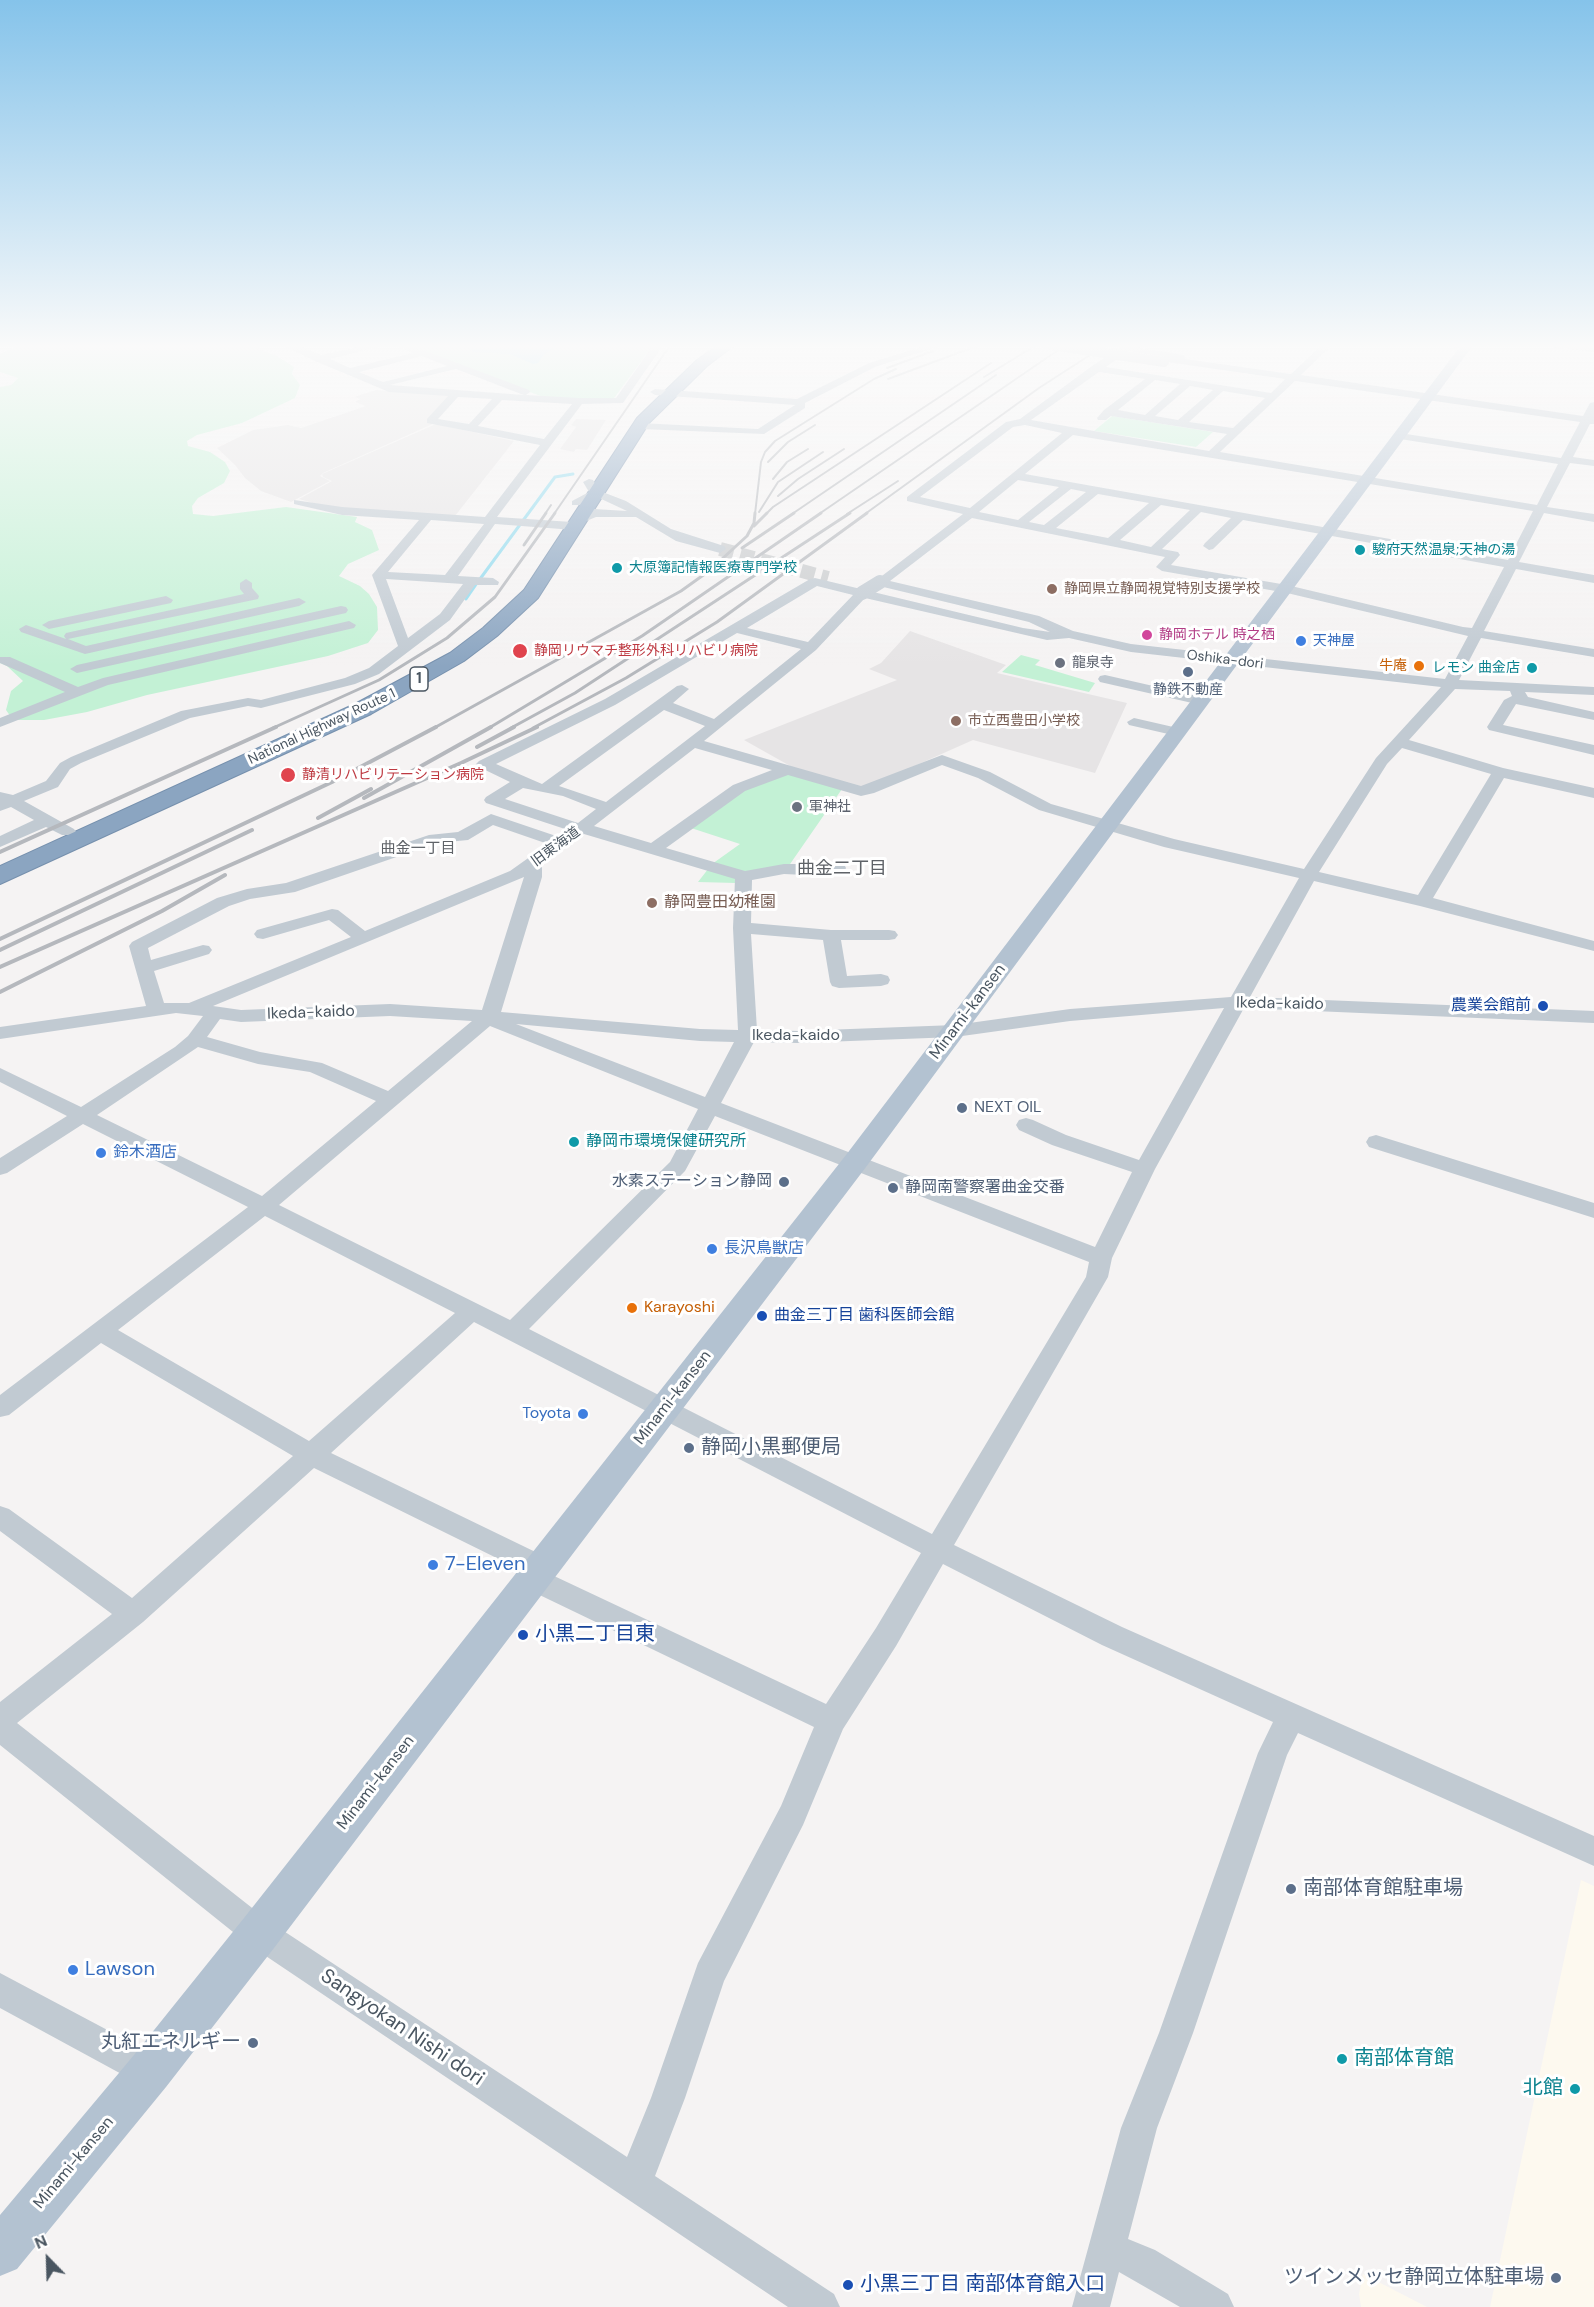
<!DOCTYPE html>
<html>
<head>
<meta charset="utf-8">
<style>
	body { margin:0 }
	#map { position:relative; width:1594px; height:2307px; overflow:hidden; background:#f5f3f3; font-family:"DM Sans",sans-serif }
	canvas { display:block }
	.north { position:absolute; left:18px; top:2229px; width:60px; height:60px; -webkit-text-stroke:4px #fff; paint-order:stroke; rotate:337deg; font-size:16px; font-weight:700; line-height:24px; text-align:center; color:#4a5661 }
	.north::after { content:''; display:block; margin:auto; width:21px; height:27px; background:#4a5661; clip-path:polygon(50% 0,100% 100%,50% 72%,0 100%) }
</style>
</head>
<body>
<div id="map">
<canvas width="1594" height="2307"></canvas>
<div class="north">N</div>
</div>
<script>
const ctx = document.querySelector('canvas').getContext('2d');
ctx.lineJoin = 'round';
function fill(path, color) { ctx.fillStyle = color; ctx.fill(path, 'evenodd'); }
const poly = rows => new Path2D(rows.map(r => 'M' + r).join(''));
function trace(path, color, width, dash) { ctx.strokeStyle = color; ctx.lineWidth = width; ctx.lineCap = dash ? 'butt' : 'round'; ctx.setLineDash(dash || []); ctx.stroke(path); }
function label(font, color, halo, rows, align = 'center') {
  ctx.font = font + ' "DM Sans","Noto Sans JP",sans-serif'; ctx.lineWidth = 6; ctx.setLineDash([]); ctx.textBaseline = 'middle'; ctx.strokeStyle = halo; ctx.fillStyle = color; for (const [text, x, y, turn = 0] of rows) {
    ctx.save(); ctx.translate(x, y); ctx.rotate((+turn || 0) * Math.PI / 180); ctx.textAlign = isNaN(turn) ? turn : align; if (halo) ctx.strokeText(text, 0, 0); ctx.fillText(text, 0, 0); ctx.restore();
  }
}
fill(poly([
	[1581,1880,1594,1886,1594,2307,1490,2307],
	[1363,2274,1427,2307,1361,2307,1359,2294]
]), '#fdf9ef');
fill(poly([
	[376,390,451,395,435,423,323,473,320,476,330,481,291,502,261,491,245,478,235,465,217,448,253,430,288,425,301,428,366,406,355,402,360,399,354,397],
	[576,419,606,420,587,450,576,449,574,452,560,449,576,427,571,425],
	[436,424,514,441,455,516,326,507,299,499,332,481,323,477,322,474],
	[910,631,1006,665,997,673,1127,703,1095,773,973,740,865,788,792,767,744,740,897,680,869,669,881,663]
]), '#e6e4e5');
fill(poly([
	[23,344,261,344,257,349,275,355,294,367,292,374,300,385,295,398,242,423,197,435,187,441,188,446,210,452,225,462,230,471,224,483,198,498,192,506,193,514,213,516,286,507,357,517,355,522,372,530,379,550,348,564,339,576,360,586,369,594,377,607,378,630,368,643,328,656,147,695,87,712,44,720,13,720,6,710,11,691,23,681,7,666,0,663,0,387,11,385,18,378,0,372,0,354],
	[404,344,654,344,612,401,543,397],
	[1112,416,1213,432,1196,447,1094,431],
	[1021,655,1040,660,1035,665,1095,683,1089,692,1002,672],
	[786,773,842,789,788,867,736,883,698,882,712,864,740,844,688,827,741,788]
]), '#c3f1d5');
fill(poly([
	[467,344,499,349,511,348,516,346,515,344,550,344,555,348,544,354,538,363,533,364,510,354,473,352]
]), '#90daee');
trace(poly([
	[480,579,555,477,573,474],
	[466,599,477,583]
]), '#90daee', 3);
trace(poly([
	[720,549,828,578]
]), '#caccce', 14, [14, 7]);
const highway = poly([
	[720,344,736,344,707,366,649,423,538,598,497,636,464,661,371,714,0,884,0,866,355,704,450,653,483,628,524,590,637,418,697,360,720,344]
]);
trace(highway, '#7690ad', 2);
fill(poly([
	[285,344,301,344,299,346,321,355,373,344,389,344,330,359,350,368,413,353,394,344,407,344,529,390,530,392,526,395,579,398,616,398,654,344,664,344,623,403,582,404,497,517,572,522,573,518,594,509,627,511,597,497,580,505,572,505,572,501,589,492,583,482,589,479,593,480,600,491,626,501,671,529,724,546,726,549,720,553,676,541,636,517,596,517,579,524,578,529,574,530,495,524,458,576,493,578,499,582,498,585,475,585,450,620,379,674,355,684,261,708,248,706,190,718,81,763,70,769,58,787,24,801,74,829,76,832,74,835,62,835,46,827,0,847,0,836,34,820,11,807,0,811,0,792,13,795,46,781,60,763,71,757,181,711,248,698,261,700,345,678,369,668,398,646,372,575,419,520,342,515,294,504,294,500,342,507,485,517,540,445,427,423,427,419,448,396,389,392,315,361,286,347,285,344],
	[422,356,447,366,383,382,359,372,422,356],
	[456,369,521,394,524,395,390,385,456,369],
	[458,397,492,399,469,424,438,419,458,397],
	[502,400,572,404,544,439,478,426,502,400],
	[431,520,484,524,445,575,388,572,431,520],
	[386,579,463,584,440,614,408,638,386,579],
	[932,344,946,344,875,367,805,403,805,408,764,434,640,429,635,426,640,423,758,429,795,405,655,395,650,392,655,389,797,399,869,363,932,344],
	[1126,344,1137,344,1134,347,1184,355,1185,359,1291,374,1323,344,1333,344,1301,375,1583,416,1590,403,1594,402,1594,424,1590,424,1573,457,1594,460,1594,466,1570,463,1547,507,1594,514,1594,522,1544,513,1519,562,1594,575,1594,583,1516,569,1484,631,1594,649,1594,657,1481,638,1459,680,1594,687,1594,695,1525,692,1528,697,1594,712,1594,720,1516,704,1503,725,1594,745,1594,755,1489,730,1487,727,1504,700,1512,696,1510,691,1455,689,1409,740,1503,768,1594,788,1594,798,1504,778,1433,898,1594,941,1594,951,1420,906,1314,881,1250,997,1594,1011,1594,1023,1244,1008,1155,1169,1112,1258,1108,1277,954,1545,1122,1627,1594,1836,1594,1866,1298,1733,1287,1755,1193,2033,1157,2128,1128,2239,1155,2250,1228,2294,1234,2307,1180,2307,1119,2272,1110,2307,1072,2307,1121,2128,1159,2033,1258,1753,1273,1722,1102,1645,943,1564,896,1646,843,1729,803,1825,724,1981,685,2098,655,2176,834,2294,840,2307,788,2307,248,1944,0,1745,0,1702,112,1614,0,1531,0,1506,9,1509,132,1598,293,1456,101,1343,9,1415,0,1417,0,1395,248,1207,83,1124,7,1173,0,1175,0,1158,67,1116,0,1082,0,1068,81,1107,175,1047,188,1036,203,1016,176,1013,0,1039,0,1027,146,1006,129,946,132,942,217,898,247,889,286,883,429,835,458,832,491,814,559,837,568,830,486,803,484,800,486,797,510,782,479,767,476,764,479,761,605,699,810,579,815,578,1023,628,1050,632,1029,622,875,585,874,582,963,514,907,501,907,497,1006,422,1020,419,1092,366,1126,344],
	[1128,351,1164,357,1164,361,1167,362,1285,379,1271,393,1106,367,1128,351],
	[1099,372,1145,379,1104,410,1097,418,1098,420,1106,420,1111,416,1227,434,1209,451,1031,420,1099,372],
	[1155,380,1180,384,1145,415,1118,410,1155,380],
	[1295,381,1580,422,1561,458,1400,433,1395,436,1400,439,1558,464,1537,505,1220,452,1295,381],
	[1190,386,1213,390,1178,420,1155,416,1190,386],
	[1223,391,1265,398,1233,428,1189,422,1223,391],
	[1025,425,1062,433,970,508,920,497,1013,427,1025,425],
	[1073,435,1533,511,1508,560,1025,474,1073,435],
	[1018,480,1059,487,1018,520,979,512,1018,480],
	[1071,489,1086,492,1044,525,1029,522,1071,489],
	[1098,494,1149,503,1108,538,1056,528,1098,494],
	[1161,505,1190,510,1151,547,1120,540,1161,505],
	[1201,512,1231,518,1205,543,1203,546,1209,550,1213,549,1243,520,1504,567,1472,628,1463,627,1287,585,1171,565,1180,555,1178,552,1162,549,1201,512],
	[972,518,1165,557,1156,567,1162,571,1287,593,1468,636,1445,679,1131,644,1073,631,1039,616,890,581,972,518],
	[817,586,853,595,808,642,747,628,817,586],
	[865,598,1047,640,1069,638,1131,652,1441,687,1376,758,1304,869,1174,839,1051,804,990,772,942,755,861,786,704,741,816,650,865,598],
	[737,633,801,649,714,719,673,703,689,689,682,685,677,686,542,784,496,764,615,705,737,633],
	[664,710,705,726,606,802,559,786,664,710],
	[695,748,772,770,733,785,651,843,594,826,695,748],
	[1402,748,1491,774,1418,895,1319,872,1387,764,1402,748],
	[942,765,978,778,1039,810,1164,847,1299,878,1231,997,1070,1009,955,1025,798,1031,757,1030,751,934,823,940,830,982,832,986,839,988,881,986,888,984,890,980,888,976,881,974,847,976,841,940,889,940,895,939,898,935,895,931,889,930,831,930,751,923,752,880,784,874,827,876,844,872,846,868,844,864,784,864,745,871,666,848,745,791,788,775,861,796,874,793,942,765],
	[523,788,563,796,596,809,578,823,505,799,523,788],
	[493,825,548,844,510,871,365,931,338,910,332,909,257,930,254,934,257,938,263,939,329,920,351,937,189,1003,164,1003,154,971,209,954,212,950,209,946,203,945,151,960,148,948,229,906,250,899,295,892,437,843,468,840,493,825],
	[584,834,735,879,733,928,738,1030,700,1029,501,1012,542,877,542,864,584,834],
	[524,877,482,1010,390,1004,241,1010,213,1006,524,877],
	[1224,1008,1139,1160,1066,1135,1033,1120,1026,1118,1019,1120,1016,1125,1019,1130,1052,1145,1132,1172,1095,1247,721,1103,754,1042,798,1043,955,1037,1070,1021,1224,1008],
	[390,1016,472,1021,388,1091,322,1063,260,1052,207,1037,220,1019,241,1022,390,1016],
	[516,1024,700,1041,734,1042,705,1097,516,1024],
	[490,1026,698,1109,670,1162,510,1320,279,1205,490,1026],
	[198,1047,258,1064,310,1072,376,1101,262,1196,97,1115,198,1047],
	[715,1116,1089,1262,1086,1277,932,1534,529,1329,685,1171,715,1116],
	[265,1216,455,1313,309,1441,118,1330,265,1216],
	[474,1322,921,1553,876,1628,826,1704,552,1575,555,1568,552,1560,331,1453,474,1322],
	[314,1468,523,1571,519,1579,523,1587,814,1727,781,1806,698,1963,651,2098,627,2157,270,1922,17,1723,143,1622,314,1468],
	[1442,344,1463,344,1471,347,1466,350,1442,344],
	[1549,344,1594,346,1594,352,1554,347,1549,344],
	[246,579,252,583,252,588,259,596,258,599,68,639,86,646,299,598,306,602,299,606,85,654,21,632,19,629,26,625,66,639,64,636,66,633,244,594,240,589,240,583,246,579],
	[166,596,173,600,171,603,49,629,42,625,49,621,166,596],
	[341,606,346,607,348,610,346,613,77,673,70,669,77,665,341,606],
	[349,621,356,625,354,628,108,685,0,727,0,718,65,692,0,663,0,657,10,657,78,687,103,678,349,621],
	[1105,675,1206,698,1208,701,1201,705,1100,682,1098,679,1100,676,1105,675],
	[1134,718,1182,729,1184,732,1177,736,1129,725,1127,722,1134,718],
	[1376,1135,1594,1203,1594,1218,1369,1147,1366,1142,1369,1137,1376,1135],
	[0,1973,162,2059,167,2071,162,2083,150,2088,138,2083,0,2008,0,1973]
]), '#c1cad2');
fill(poly([
	[1462,344,1474,344,866,1167,274,1948,166,2087,17,2269,0,2276,0,2215,134,2055,244,1918,846,1155,1462,344]
]), '#b3c2d1');
fill(highway, '#8ba5c1');
trace(poly([
	[887,368,933,351],
	[984,377,1035,346],
	[888,379,982,344],
	[768,462,788,442,815,425],
	[773,479,787,462,808,449],
	[778,496,798,479,844,449],
	[759,512,778,482,823,452],
	[545,514,551,505],
	[554,514,671,344],
	[755,514,761,462,765,452,775,441,874,379,896,369],
	[766,514,773,507,991,363],
	[792,514,996,375],
	[819,514,1067,344],
	[847,514,898,481],
	[865,514,1039,388,1107,344]
]), '#b5b8bd', 2);
trace(poly([
	[754,526,767,513],
	[524,545,546,513],
	[742,548,794,513],
	[273,728,379,680,447,638,495,597,555,513],
	[434,728,681,591,709,571,747,536,754,523,755,513],
	[489,728,642,636,821,513],
	[511,728,575,693,850,513],
	[533,728,626,678,717,622,867,513]
]), '#b5b8bd', 3);
trace(poly([
	[477,747,514,727],
	[364,798,491,727],
	[318,818,371,789],
	[0,852,276,727],
	[0,939,332,782,436,727],
	[0,950,252,830],
	[0,967,461,763,537,727],
	[0,992,162,911,225,875]
]), '#b5b8bd', 4);
trace(poly([
	[1045,344,1164,362]
]), '#c1cad2', 10);
trace(poly([
	[862,593,880,582]
]), '#c1cad2', 14);
const sky = ctx.createLinearGradient(0, 0, 0, 667);
sky.addColorStop(0, '#85c3ea');
sky.addColorStop(0.52, '#fafafa');
sky.addColorStop(1, '#fafafa00');
ctx.fillStyle = sky;
ctx.fillRect(0, 0, 1594, 667);
for (const [x, y, r, color] of [
	[1360,550,6,"#0f9aa8"],
	[617,568,6,"#0f9aa8"],
	[1052,589,6,"#8d6e63"],
	[1147,635,6,"#d1479c"],
	[1301,641,6,"#3f7fe0"],
	[520,651,8,"#e0444e"],
	[1060,663,6,"#6b7280"],
	[1419,666,6,"#e8710a"],
	[1532,668,6,"#0f9aa8"],
	[1188,672,6,"#5c6f8a"],
	[956,721,6,"#8d6e63"],
	[288,775,8,"#e0444e"],
	[797,807,6,"#6b7280"],
	[652,903,6,"#8d6e63"],
	[1543,1006,6,"#1a4fb4"],
	[962,1108,6,"#5c6f8a"],
	[574,1142,6,"#0f9aa8"],
	[101,1153,6,"#3f7fe0"],
	[784,1182,6,"#5c6f8a"],
	[893,1188,6,"#5c6f8a"],
	[712,1249,6,"#3f7fe0"],
	[632,1308,6,"#e8710a"],
	[762,1316,6,"#1a4fb4"],
	[583,1414,6,"#3f7fe0"],
	[689,1448,6,"#5c6f8a"],
	[433,1565,6,"#3f7fe0"],
	[523,1635,6,"#1a4fb4"],
	[1291,1889,6,"#5c6f8a"],
	[73,1970,6,"#3f7fe0"],
	[253,2043,6,"#5c6f8a"],
	[1342,2059,6,"#0f9aa8"],
	[1575,2089,6,"#0f9aa8"],
	[1556,2278,6,"#5c6f8a"],
	[848,2285,6,"#1a4fb4"]
]) { const dot = new Path2D(); dot.arc(x, y, r, 0, 2 * Math.PI); ctx.fillStyle = color; ctx.fill(dot); trace(dot, '#fff', 2); }
label('14px', '#0d838f', '#fff', [
	["駿府天然温泉;天神の湯",1372,550],
	["大原簿記情報医療専門学校",629,568],
	["レモン 曲金店",1520,668,"right"]
], 'left');
label('14px', '#785e54', '#fff', [
	["静岡県立静岡視覚特別支援学校",1064,589],
	["市立西豊田小学校",968,721]
], 'left');
label('14px', '#b23c85', '#fff', [
	["静岡ホテル 時之栖",1159,635]
], 'left');
label('14px', '#366cbe', '#fff', [
	["天神屋",1313,641]
], 'left');
label('14px', '#be3a42', '#fff', [
	["静岡リウマチ整形外科リハビリ病院",534,651],
	["静清リハビリテーション病院",302,775]
], 'left');
label('14px', '#4a5661', '#fff', [
	["Oshika-dori",1225,660,7],
	["National Highway Route 1",322,727,-25],
	["旧東海道",556,847,-36]
]);
label('14px', '#5b616d', '#fff', [
	["龍泉寺",1072,663],
	["軍神社",809,807]
], 'left');
label('14px', '#c56008', '#fff', [
	["牛庵",1407,666]
], 'right');
label('14px', '#4e5e75', '#fff', [
	["静鉄不動産",1188,690]
]);
for (const [x, y, w] of [
	[419,679,18]
]) { const box = new Path2D(); box.roundRect(x - w / 2, y - 12, w, 24, 4.5); ctx.fillStyle = '#fff'; ctx.fill(box); trace(box, '#4a5661', 1.5); }
label('bold 15px', '#4a5661', null, [
	["1",419,679]
]);
label('15px', '#5f6368', '#fff', [
	["曲金一丁目",418,849]
]);
label('16px', '#785e54', '#fff', [
	["静岡豊田幼稚園",664,903]
], 'left');
label('16px', '#4a5661', '#fff', [
	["Ikeda-kaido",1280,1004,1],
	["Minami-kansen",968,1012,-53],
	["Ikeda-kaido",311,1013,-2],
	["Ikeda-kaido",796,1036],
	["Minami-kansen",673,1398,-52],
	["Minami-kansen",376,1783,-52],
	["Minami-kansen",74,2163,-50]
]);
label('16px', '#164399', '#fff', [
	["農業会館前",1531,1006],
	["曲金三丁目 歯科医師会館",774,1316,"left"]
], 'right');
label('16px', '#4e5e75', '#fff', [
	["NEXT OIL",974,1108],
	["水素ステーション静岡",772,1182,"right"],
	["静岡南警察署曲金交番",905,1188]
], 'left');
label('16px', '#0d838f', '#fff', [
	["静岡市環境保健研究所",586,1142]
], 'left');
label('16px', '#366cbe', '#fff', [
	["鈴木酒店",113,1153],
	["長沢鳥獣店",724,1249],
	["Toyota",571,1414,"right"]
], 'left');
label('16px', '#c56008', '#fff', [
	["Karayoshi",644,1308]
], 'left');
label('18px', '#5f6368', '#fff', [
	["曲金二丁目",842,869]
]);
label('20px', '#4e5e75', '#fff', [
	["静岡小黒郵便局",701,1448],
	["南部体育館駐車場",1303,1889],
	["丸紅エネルギー",241,2043,"right"],
	["ツインメッセ静岡立体駐車場",1544,2278,"right"]
], 'left');
label('20px', '#366cbe', '#fff', [
	["7-Eleven",445,1565],
	["Lawson",85,1970]
], 'left');
label('20px', '#164399', '#fff', [
	["小黒二丁目東",535,1635],
	["小黒三丁目 南部体育館入口",860,2285]
], 'left');
label('20px', '#4a5661', '#fff', [
	["Sangyokan Nishi dori",402,2028,34]
]);
label('20px', '#0d838f', '#fff', [
	["南部体育館",1354,2059],
	["北館",1563,2089,"right"]
], 'left');
</script>
</body>
</html>
